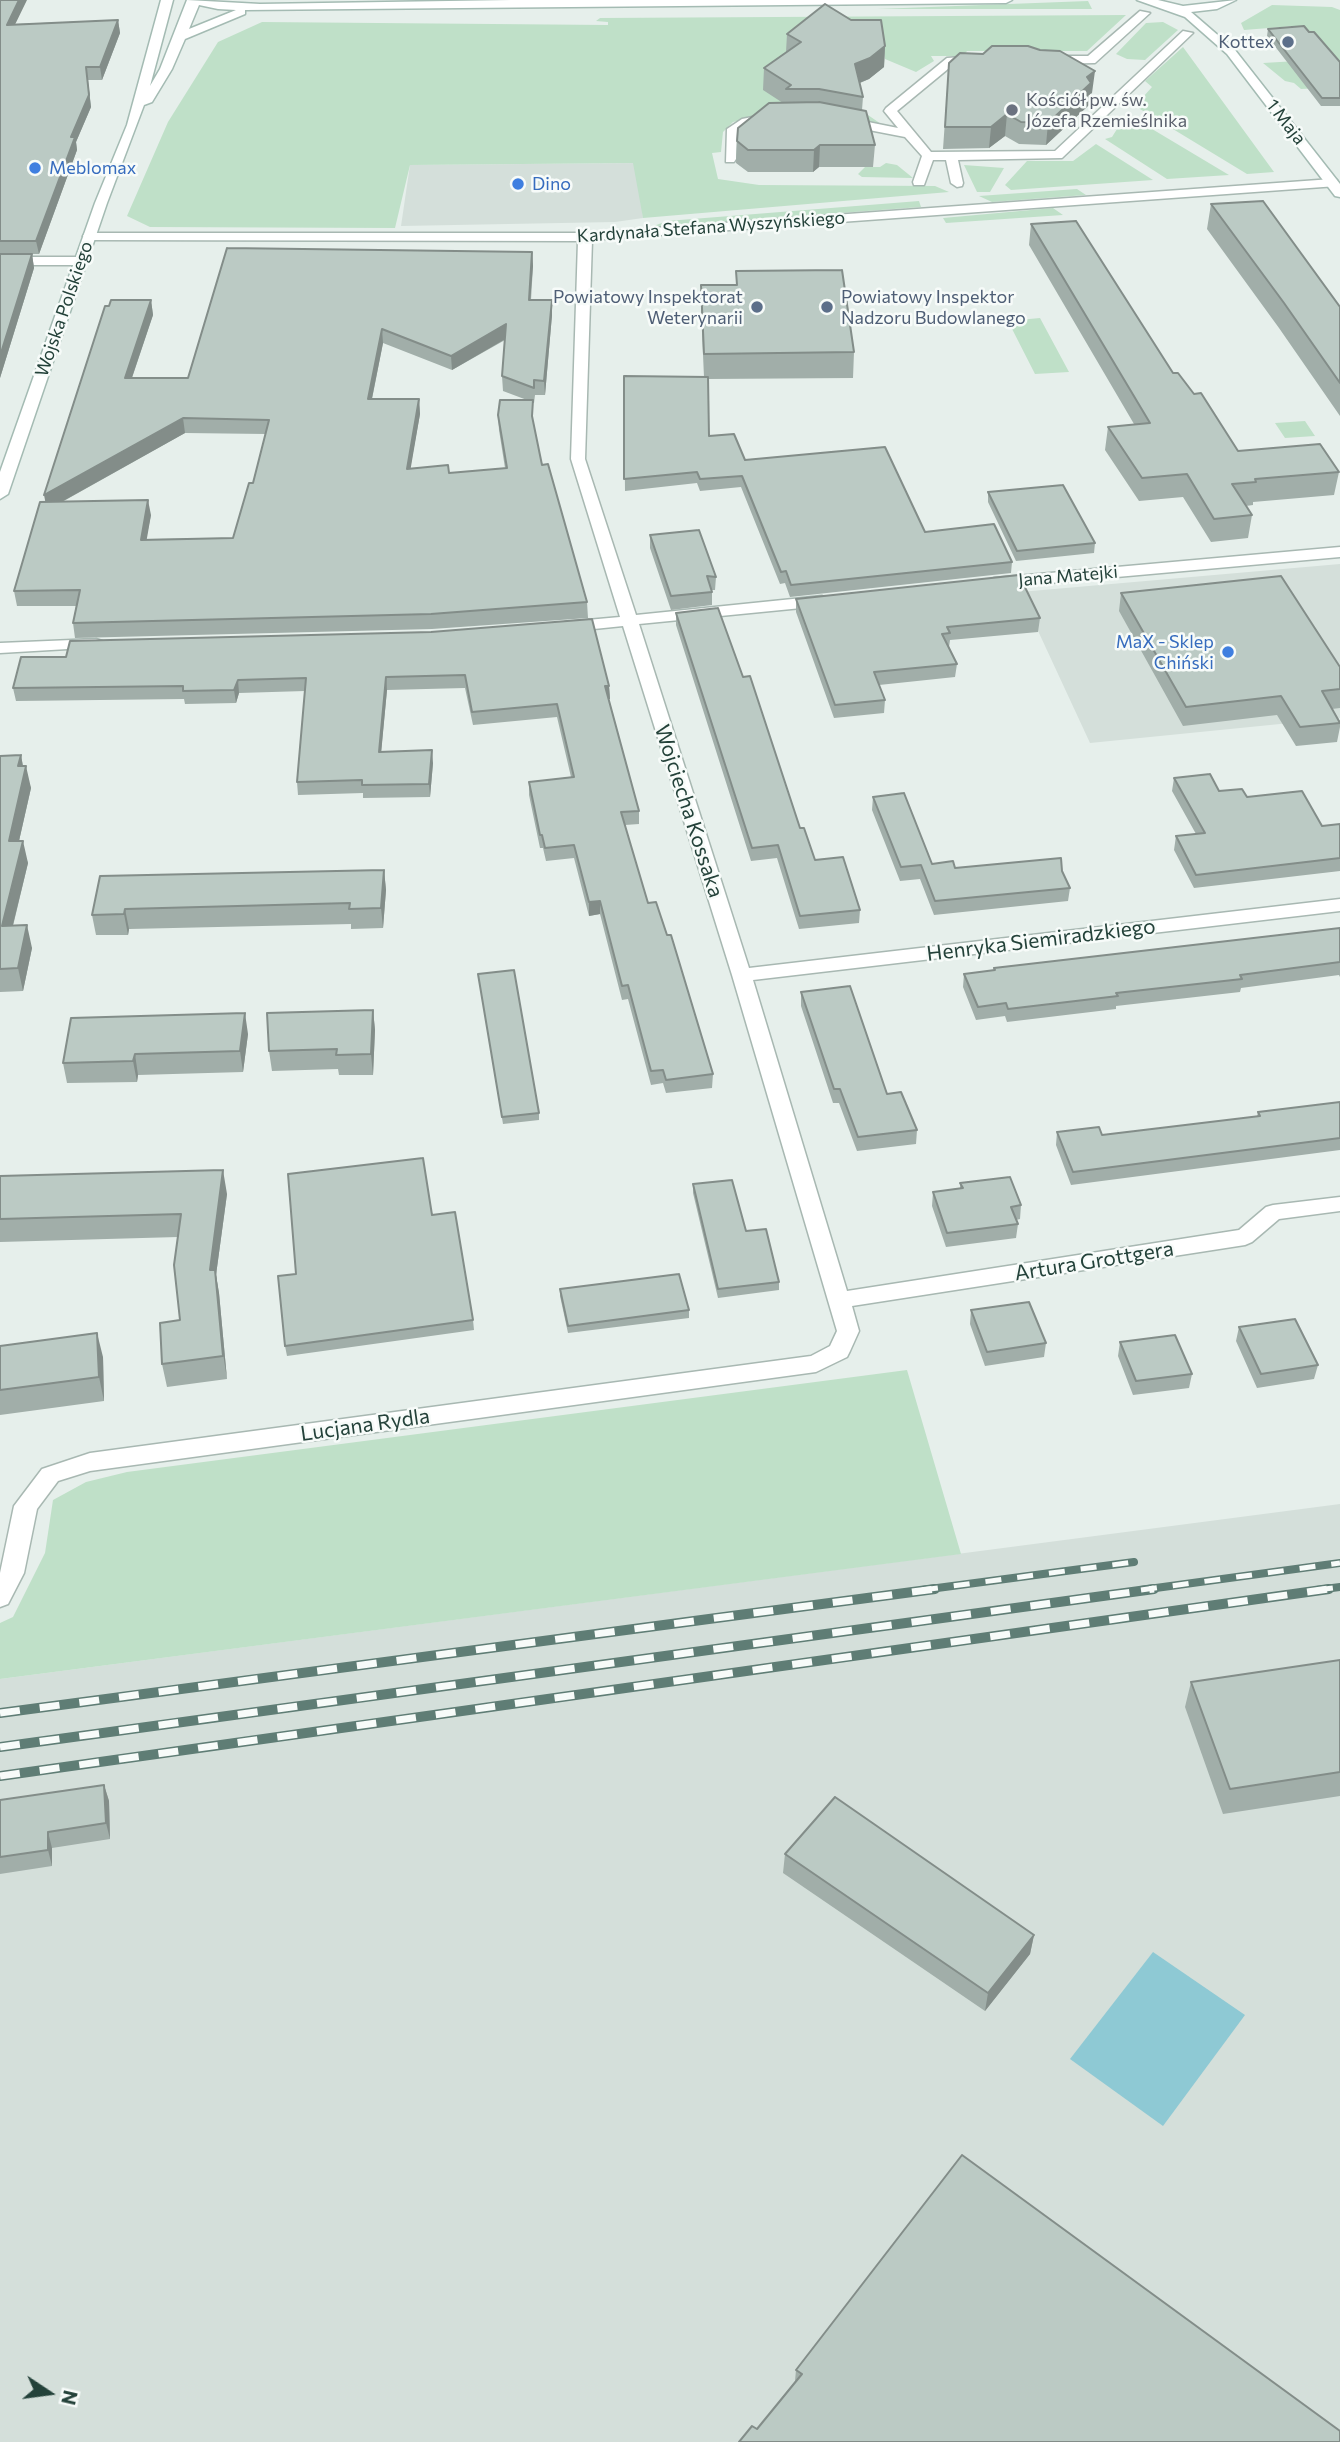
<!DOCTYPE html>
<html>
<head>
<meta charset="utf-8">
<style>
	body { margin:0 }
	#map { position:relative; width:1340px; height:2442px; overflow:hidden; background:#e6efeb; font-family:Commissioner,sans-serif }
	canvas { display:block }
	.north { position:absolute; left:14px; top:2358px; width:70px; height:70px; -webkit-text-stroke:5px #f7fbf9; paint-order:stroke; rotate:103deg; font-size:19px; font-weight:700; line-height:28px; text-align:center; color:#24423a }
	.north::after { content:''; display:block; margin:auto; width:24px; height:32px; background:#24423a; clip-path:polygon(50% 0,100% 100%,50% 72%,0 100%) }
</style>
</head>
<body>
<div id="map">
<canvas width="1340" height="2442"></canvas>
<div class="north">N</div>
</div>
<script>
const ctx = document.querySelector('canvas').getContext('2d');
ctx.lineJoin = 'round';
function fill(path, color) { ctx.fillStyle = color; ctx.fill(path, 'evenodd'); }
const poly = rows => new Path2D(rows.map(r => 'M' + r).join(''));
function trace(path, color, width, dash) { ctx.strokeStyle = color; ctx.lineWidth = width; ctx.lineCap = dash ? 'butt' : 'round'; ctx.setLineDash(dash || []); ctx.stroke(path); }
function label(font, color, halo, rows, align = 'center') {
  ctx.font = font + ' Commissioner,sans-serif'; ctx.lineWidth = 5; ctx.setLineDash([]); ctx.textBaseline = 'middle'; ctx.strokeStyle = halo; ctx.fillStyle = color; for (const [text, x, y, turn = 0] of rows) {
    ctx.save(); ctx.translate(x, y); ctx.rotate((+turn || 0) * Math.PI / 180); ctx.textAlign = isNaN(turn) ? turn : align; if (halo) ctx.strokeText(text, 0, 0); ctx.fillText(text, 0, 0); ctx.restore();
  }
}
fill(poly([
	[639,163,643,218,615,222,401,226,410,165],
	[1340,564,1340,718,1090,743,1020,592],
	[1340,1504,1340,2442,0,2442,0,1679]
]), '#d4dfda');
fill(poly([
	[1088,1,1092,9,877,9],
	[1272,5,1332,7,1340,10,1340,87,1301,89,1294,83,1285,81,1263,63,1297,61,1300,34,1294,26,1244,30,1241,23],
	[1126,15,1087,51,967,51,963,56,931,56,934,61,916,72,885,59,882,42,793,50,865,113,884,126,761,116,733,122,723,132,721,152,712,153,718,179,759,185,935,186,949,192,643,218,633,163,410,165,395,228,150,227,127,216,168,122,218,42,262,22,608,25,608,22,596,21,600,18],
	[1163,22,1178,30,1145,60,1127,59,1116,54,1146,23],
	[1183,47,1274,172,1247,174,1135,106,1152,87,1145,81],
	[1124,118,1137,120,1229,175,1167,179,1105,139,1112,137],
	[1096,144,1153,180,1011,190,1005,185,1027,161,1073,161],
	[886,163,897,165,913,178,862,177,858,174,865,167,880,167],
	[964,165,1004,168,990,192,977,192],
	[1077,189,1086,195,992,202,979,196],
	[919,201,921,207,651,227,667,221],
	[1053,208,1063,215,946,223,943,218],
	[1040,318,1069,372,1035,374,1008,321],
	[1305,421,1315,436,1285,438,1275,423],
	[907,1370,961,1554,0,1679,0,1623,13,1617,45,1553,53,1500,86,1482,127,1472]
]), '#bfe0c8');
fill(poly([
	[1153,1952,1245,2015,1163,2126,1070,2059]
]), '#8ec9d4');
const street = poly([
	[1140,11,1150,13,1095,63,1048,64,1042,60,1048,56,1088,56,1140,11],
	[1183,31,1193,33,1062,158,958,160,963,183,962,186,957,187,951,183,946,160,933,160,924,185,914,185,913,182,922,156,905,137,843,125,837,121,843,117,898,128,884,111,886,108,947,58,977,56,983,60,981,63,954,64,897,111,931,152,1055,151,1183,31],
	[773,113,779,117,777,120,750,125,737,133,736,159,734,162,726,162,727,129,742,119,773,113],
	[1332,179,1337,180,1337,186,592,240,585,459,636,615,822,596,830,601,822,606,639,624,749,968,1340,899,1340,911,753,980,847,1291,1239,1230,1266,1207,1273,1205,1340,1197,1340,1211,1279,1219,1252,1242,1245,1245,852,1306,859,1331,850,1351,847,1357,816,1372,90,1471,58,1481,37,1509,24,1573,8,1604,0,1607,0,1573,14,1506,42,1469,90,1453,811,1356,830,1346,837,1331,732,975,623,626,565,632,557,627,565,622,620,617,571,459,578,241,90,240,83,236,85,233,585,233,1332,179],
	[0,257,80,257,87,261,80,265,0,265,0,257],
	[1340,547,1340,557,994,588,986,583,994,578,1340,547],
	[96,639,102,641,104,644,102,647,0,653,0,643,96,639]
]);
const secondary = poly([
	[161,0,173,0,150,86,160,69,187,0,260,4,511,0,1012,0,1006,3,245,10,245,14,185,39,172,69,152,102,144,105,107,203,8,494,0,499,0,472,95,203,127,125,161,0],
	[199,5,218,9,236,10,189,29,199,5],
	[1137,0,1158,0,1183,6,1236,0,1217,9,1191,12,1235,50,1340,184,1340,197,1335,196,1227,54,1185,17,1137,0]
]);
trace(street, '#a8b8b2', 3);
trace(secondary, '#a4bbb3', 3);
fill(street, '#fff');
fill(secondary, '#fff');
const railFar1 = poly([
	[922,1590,1134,1562],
	[1141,1590,1340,1563],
	[1317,1590,1340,1587]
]);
const rail = poly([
	[0,1713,935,1589],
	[0,1747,1154,1589],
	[0,1776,1329,1589]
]);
trace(railFar1, '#5f7d75', 8);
trace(rail, '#5f7d75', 10);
trace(railFar1, '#f7fbf9', 5, [16]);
trace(rail, '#f7fbf9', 7, [20]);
fill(poly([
	[0,0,15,24,118,20,120,33,102,80,88,80,91,107,76,142,77,150,39,254,32,254,34,268,0,378],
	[1268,29,1340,62,1340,106,1321,106,1267,36],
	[787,34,885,46,884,67,869,79,860,83,863,97,862,110,875,145,873,167,819,167,813,172,748,172,736,163,737,141,783,103,763,90,764,68,786,52],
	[949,63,1092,93,1090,94,1089,105,1046,145,1019,144,1005,136,989,148,943,149],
	[1211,204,1340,307,1340,416,1279,328,1207,229],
	[1031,224,1194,394,1238,451,1339,472,1334,495,1253,502,1253,505,1246,506,1252,515,1248,538,1211,542,1183,497,1139,501,1105,450,1108,427,1134,424,1029,245],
	[532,252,533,266,531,300,552,300,552,315,545,395,535,395,534,403,533,403,533,422,542,465,587,602,588,618,432,629,75,638,73,623,76,606,17,606,14,591,45,502,109,306,151,300,153,315,132,378,188,378],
	[505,340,502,376,503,391,527,400,498,415,499,430,505,468,449,473,410,469,420,414,419,399,372,399,383,343,452,370],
	[185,433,266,434,253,483,233,538,146,539,151,515,62,502],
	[736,271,854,352,853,378,708,379,709,436,745,460,925,532,1012,562,1011,573,790,597,785,583,780,584,741,487,700,491,697,483,625,491,624,376,704,377,701,310,701,285,736,285],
	[988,492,1095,543,1094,553,1016,561,988,502],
	[650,535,716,577,715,590,712,590,712,605,671,610,650,548],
	[1121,593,1340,667,1340,708,1332,709,1340,721,1340,727,1337,742,1296,746,1277,715,1183,726,1119,611],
	[796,599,1040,618,1038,632,950,640,949,647,957,664,955,677,879,685,885,700,884,713,834,718,796,612],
	[676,613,743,677,800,828,815,860,860,910,859,923,799,929,777,858,751,861,676,625],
	[70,641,609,686,610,699,609,699,639,811,639,824,625,825,648,903,713,1074,712,1088,666,1093,663,1083,651,1085,628,999,622,1000,600,914,589,916,574,858,546,861,543,848,540,848,529,795,529,782,571,777,557,717,473,725,465,688,387,690,381,752,433,763,430,797,363,798,363,793,298,795,297,782,305,691,239,693,236,703,185,704,184,699,16,701,13,688,66,657],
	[21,755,23,766,31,788,19,841,28,863,13,926,32,948,23,991,0,992,0,756],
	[1174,778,1219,791,1247,797,1322,826,1340,824,1340,871,1194,888,1174,850,1176,836,1196,834,1172,791],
	[873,797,932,864,955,868,1062,871,1070,888,1068,901,934,915,920,879,900,881,872,810],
	[384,870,386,890,383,928,351,929,351,924,129,929,128,935,96,935,92,915,100,876],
	[1340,928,1340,977,1339,975,1241,988,1240,992,1116,1006,1116,1009,1007,1022,1005,1016,976,1020,963,987,964,974,994,970,994,968],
	[478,974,539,1113,539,1120,503,1124],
	[801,992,917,1130,916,1144,857,1151,839,1103,833,1103,801,1006],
	[373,1010,375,1030,373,1075,339,1075,338,1069,272,1071,269,1051],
	[248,1034,243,1072,138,1075,137,1082,67,1083,63,1063],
	[1340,1102,1340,1150,1071,1185,1056,1145,1057,1132,1102,1135,1257,1117,1258,1112],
	[0,1176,227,1194,216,1275,219,1293,227,1379,167,1387,162,1364,180,1320,178,1237,0,1242],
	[960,1183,1021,1205,1020,1219,1016,1220,1018,1224,1016,1238,946,1247,932,1206,933,1192,960,1188],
	[693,1184,746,1231,779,1282,779,1290,718,1298,693,1193],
	[432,1215,473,1320,474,1330,287,1356,285,1346,296,1274],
	[560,1289,689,1310,689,1318,568,1333,560,1296],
	[971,1310,1046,1343,1044,1357,985,1366,970,1324],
	[1239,1327,1318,1365,1314,1379,1257,1388,1236,1341],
	[1120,1342,1192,1374,1189,1388,1133,1395,1118,1356],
	[0,1346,103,1357,104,1401,0,1415],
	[1340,1660,1340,1796,1223,1814,1185,1707,1191,1682],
	[104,1785,109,1801,110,1839,52,1848,52,1866,0,1874,0,1800],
	[785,1854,1034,1935,1030,1954,985,2011,783,1873],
	[796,2370,1340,2431,739,2442,757,2429,795,2381]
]), '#a1aea9');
fill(poly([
	[19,0,27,0,9,37,7,25],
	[118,20,120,33,102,80,100,67],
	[885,46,884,67,869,79,854,85,855,64],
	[86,67,91,107,76,142,77,150,39,254,36,241,71,137],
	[1095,71,1092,93,1090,94,1089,105,1046,145,1048,123,1087,77],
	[1007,114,1005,136,989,148,991,127],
	[820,145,819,167,813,172,814,150],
	[532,252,533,266,529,314,529,300],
	[32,254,34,268,0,378,0,356],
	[151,300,153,315,127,392,125,378],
	[552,300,552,315,545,395,544,381],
	[506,324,507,338,452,370,451,356],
	[382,329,383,343,369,413,368,399],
	[419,399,420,414,408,484,407,469],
	[183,418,185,433,47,510,44,495],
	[148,500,151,515,144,555,141,540],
	[386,677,387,690,380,765,379,752],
	[238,680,239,693,236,703,234,690],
	[605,686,609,686,610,699,605,699],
	[432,750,433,763,430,797,429,784],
	[21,755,24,773,26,766,31,788,14,863,9,841,18,766],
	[23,841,28,863,7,949,2,926],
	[384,870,386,890,383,928,381,908],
	[600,901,600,914,589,916,589,902],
	[125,909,129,929,128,935,124,914],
	[27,925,32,948,23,991,18,968],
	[373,1010,375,1030,373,1075,371,1054],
	[245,1013,248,1034,243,1072,240,1051],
	[135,1054,138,1075,137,1082,133,1061],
	[223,1170,227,1194,216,1275,219,1293,227,1379,210,1270],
	[97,1333,103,1357,104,1401,99,1377],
	[104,1785,109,1801,110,1839,106,1823],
	[48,1832,52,1848,52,1866,48,1850],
	[1034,1935,1030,1954,985,2011,988,1993]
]), '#838d89');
const building = poly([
	[0,0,19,0,7,25,118,20,100,67,86,67,89,95,71,137,75,137,36,241,0,241,0,0],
	[825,4,851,20,881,20,885,46,870,58,855,64,863,97,819,89,786,89,791,85,764,68,801,42,787,34,825,4],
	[1304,26,1309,32,1314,32,1340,62,1340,98,1322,98,1268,29,1304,26],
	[992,46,1028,46,1040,50,1060,51,1095,71,1087,77,1091,83,1048,123,1021,122,1007,114,991,127,945,127,949,63,960,53,983,54,992,46],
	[819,102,866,111,875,145,820,145,814,150,748,150,737,141,738,128,769,103,819,102],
	[1263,201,1340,307,1340,383,1284,303,1211,204,1263,201],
	[1076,221,1173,373,1178,373,1194,394,1201,393,1238,451,1320,444,1339,472,1255,479,1256,482,1232,484,1252,515,1214,519,1187,474,1142,478,1108,427,1150,423,1031,224,1076,221],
	[227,248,532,252,529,300,552,300,544,381,534,380,534,388,502,376,506,324,451,356,382,329,368,399,419,399,407,469,448,465,449,473,507,468,498,415,500,400,533,400,532,416,542,465,548,464,587,602,431,614,73,623,80,590,14,591,40,502,148,500,141,540,233,538,249,483,253,483,269,420,183,418,44,495,105,306,109,306,111,300,151,300,125,378,188,378,227,248],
	[0,254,32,254,0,356,0,254],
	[842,270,854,352,704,354,701,285,737,285,736,271,842,270],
	[624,376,708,377,709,436,734,434,745,460,885,447,925,532,994,524,1012,562,791,585,786,571,781,572,742,476,700,479,697,472,624,479,624,376],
	[1063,485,1095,543,1017,551,988,492,1063,485],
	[699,530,716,577,707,576,712,592,671,596,650,535,699,530],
	[1019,575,1040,618,947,627,950,633,942,634,957,664,874,672,885,700,835,705,796,599,1019,575],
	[1281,576,1340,667,1340,689,1322,691,1340,723,1300,727,1281,696,1186,707,1121,593,1281,576],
	[718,608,743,677,750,676,800,828,804,828,815,860,843,857,860,910,800,916,778,845,752,848,676,613,718,608],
	[592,619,609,686,605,686,639,811,621,812,648,903,656,902,667,935,671,935,713,1074,666,1080,663,1070,651,1071,628,985,622,986,600,901,589,902,574,845,545,848,542,835,540,835,529,782,574,777,557,704,472,712,465,675,386,677,379,752,432,750,429,784,362,785,362,780,297,782,306,678,238,680,234,690,183,691,183,686,13,688,21,657,66,657,70,641,431,632,592,619],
	[21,755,18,766,26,766,9,841,23,841,2,926,27,925,18,968,0,969,0,756,21,755],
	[1210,774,1219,791,1242,789,1247,797,1302,791,1322,826,1340,824,1340,858,1196,875,1176,836,1205,833,1174,778,1210,774],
	[904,793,932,864,953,861,955,868,1061,858,1062,871,1070,888,935,901,921,865,901,867,873,797,904,793],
	[384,870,381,908,349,909,350,903,125,909,124,914,92,915,100,876,384,870],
	[1340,928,1340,962,1240,975,1242,979,1116,993,1118,996,1008,1009,1006,1003,978,1007,964,974,995,970,994,968,1340,928],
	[514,970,539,1113,502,1117,478,974,514,970],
	[850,986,887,1094,901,1092,917,1130,858,1137,840,1089,834,1089,801,992,850,986],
	[373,1010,371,1054,336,1055,337,1049,269,1051,267,1013,373,1010],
	[245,1013,240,1051,135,1054,133,1061,63,1063,71,1018,245,1013],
	[1340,1102,1340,1138,1073,1172,1057,1132,1099,1127,1102,1135,1260,1116,1258,1112,1340,1102],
	[423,1158,432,1215,455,1212,473,1320,285,1346,278,1276,296,1274,288,1174,423,1158],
	[223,1170,210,1270,215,1270,223,1356,162,1364,160,1323,180,1320,174,1265,181,1214,0,1219,0,1176,223,1170],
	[1010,1177,1021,1205,1011,1207,1018,1224,947,1233,933,1192,963,1188,960,1183,1010,1177],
	[732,1180,746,1231,766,1229,779,1282,718,1289,693,1184,732,1180],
	[679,1274,689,1310,568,1326,560,1289,679,1274],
	[1029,1302,1046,1343,987,1352,971,1310,1029,1302],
	[1295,1319,1318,1365,1261,1374,1239,1327,1295,1319],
	[97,1333,99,1377,0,1390,0,1346,97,1333],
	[1175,1335,1192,1374,1136,1381,1120,1342,1175,1335],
	[1340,1660,1340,1772,1230,1789,1191,1682,1340,1660],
	[104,1785,106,1823,48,1832,48,1850,0,1857,0,1800,104,1785],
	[835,1797,1034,1935,988,1993,785,1854,835,1797],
	[962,2155,1340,2431,1340,2442,739,2442,752,2426,757,2429,802,2374,796,2370,962,2155]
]);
fill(building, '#bbcac4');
trace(building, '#838d89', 2);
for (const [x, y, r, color] of [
	[1288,42,7,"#5c6f8a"],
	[1012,110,7,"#6b7280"],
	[35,168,7,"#3f7fe0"],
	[518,184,7,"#3f7fe0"],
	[757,307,7,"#5c6f8a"],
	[827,307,7,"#5c6f8a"],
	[1228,652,7,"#3f7fe0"]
]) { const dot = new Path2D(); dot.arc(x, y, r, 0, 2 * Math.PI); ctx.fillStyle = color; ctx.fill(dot); trace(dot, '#f7fbf9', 2.5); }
label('18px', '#4e5e75', '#f7fbf9', [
	["Kottex",1274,42],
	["Powiatowy Inspektorat",743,297],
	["Weterynarii",743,318],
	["Powiatowy Inspektor",841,297,"left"],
	["Nadzoru Budowlanego",841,318,"left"]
], 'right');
label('18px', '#5b616d', '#f7fbf9', [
	["Kościół pw. św.",1026,100],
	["Józefa Rzemieślnika",1026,121]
], 'left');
label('18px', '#24423a', '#f7fbf9', [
	["1 Maja",1286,122,52],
	["Kardynała Stefana Wyszyńskiego",711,227,-4],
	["Wojska Polskiego",64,309,-71],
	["Jana Matejki",1068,576,-5]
]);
label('18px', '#366cbe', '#f7fbf9', [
	["Meblomax",49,168],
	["Dino",532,184],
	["MaX - Sklep",1214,642,"right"],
	["Chiński",1214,663,"right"]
], 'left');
label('21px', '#24423a', '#f7fbf9', [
	["Wojciecha Kossaka",689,811,72],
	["Henryka Siemiradzkiego",1041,940,-7],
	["Artura Grottgera",1094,1261,-9],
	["Lucjana Rydla",365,1425,-8]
]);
</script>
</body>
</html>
